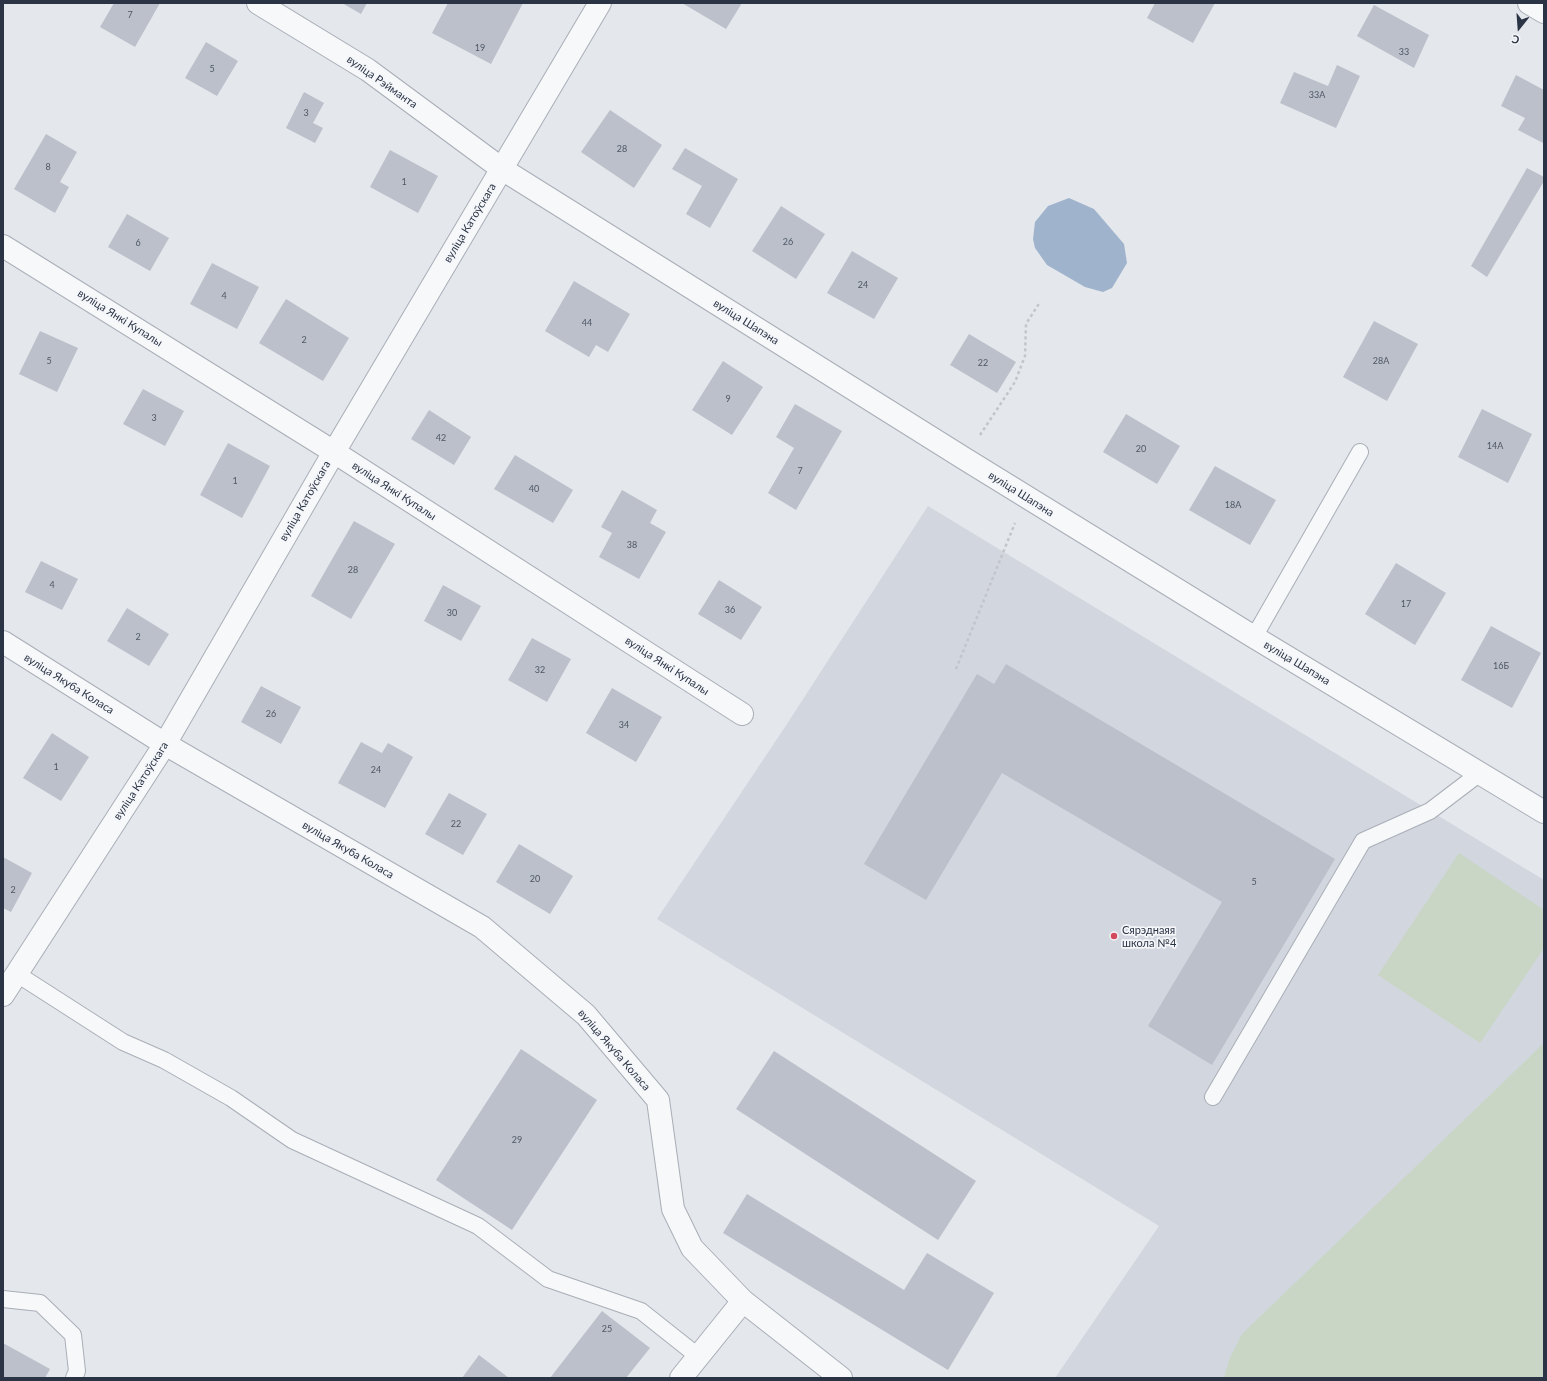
<!DOCTYPE html>
<html>
<head>
<meta charset="utf-8">
<style>
	body { margin:0 }
	#map { position:relative; width:1547px; height:1381px; overflow:hidden; background:#e4e7ec; font-family:Lato,sans-serif }
	canvas { display:block }
	.frame { position:absolute; inset:0; border:4px solid #2b3445; pointer-events:none }
	.north { position:absolute; left:1499px; top:8px; width:40px; height:40px; -webkit-text-stroke:3px #f4f6f9; paint-order:stroke; rotate:197deg; font-size:11px; font-weight:700; line-height:16px; text-align:center; color:#2b3445 }
	.north::after { content:''; display:block; margin:auto; width:14px; height:18px; background:#2b3445; clip-path:polygon(50% 0,100% 100%,50% 72%,0 100%) }
</style>
</head>
<body>
<div id="map">
<canvas width="1547" height="1381"></canvas>
<div class="frame"></div>
<div class="north">С</div>
</div>
<script>
const ctx = document.querySelector('canvas').getContext('2d');
ctx.lineJoin = 'round';
function fill(path, color) { ctx.fillStyle = color; ctx.fill(path, 'evenodd'); }
const poly = rows => new Path2D(rows.map(r => 'M' + r).join(''));
function trace(path, color, width, dash) { ctx.strokeStyle = color; ctx.lineWidth = width; ctx.lineCap = dash ? 'butt' : 'round'; ctx.setLineDash(dash || []); ctx.stroke(path); }
function label(font, color, halo, rows, align = 'center') {
  ctx.font = font + ' Lato,sans-serif'; ctx.lineWidth = 3.5; ctx.setLineDash([]); ctx.textBaseline = 'middle'; ctx.strokeStyle = halo; ctx.fillStyle = color; for (const [text, x, y, turn = 0] of rows) {
    ctx.save(); ctx.translate(x, y); ctx.rotate((+turn || 0) * Math.PI / 180); ctx.textAlign = isNaN(turn) ? turn : align; if (halo) ctx.strokeText(text, 0, 0); ctx.fillText(text, 0, 0); ctx.restore();
  }
}
fill(poly([
	[928,506,1544,880,1544,1378,1055,1378,1159,1226,657,919,785,727]
]), '#d2d6de');
fill(poly([
	[1459,853,1544,910,1544,948,1480,1043,1378,975],
	[1544,1043,1544,1378,1224,1378,1229,1360,1242,1334]
]), '#c9d6c5');
fill(poly([
	[1069,198,1094,209,1124,244,1127,263,1112,288,1103,292,1085,287,1047,265,1035,248,1033,239,1035,222,1048,206]
]), '#9fb4cc');
fill(poly([
	[114,3,160,3,135,47,100,27],
	[342,3,367,3,361,14],
	[448,3,523,3,491,64,432,33],
	[682,3,742,3,726,29],
	[1155,3,1215,3,1193,43,1147,18],
	[1374,5,1429,35,1414,68,1357,36],
	[206,42,238,61,217,96,185,78],
	[1337,65,1360,76,1336,128,1280,103,1294,72,1328,86],
	[1516,75,1544,90,1543,143,1518,130,1525,118,1501,106],
	[304,92,324,103,313,123,323,128,315,143,286,128],
	[610,110,662,145,634,188,581,152],
	[46,134,77,152,60,182,69,187,55,213,14,189],
	[685,148,738,179,710,228,686,214,702,186,672,169],
	[390,150,438,176,418,213,370,187],
	[1527,168,1544,177,1544,181,1487,277,1471,266],
	[781,206,825,234,796,279,752,251],
	[127,214,169,238,150,271,108,247],
	[852,251,898,278,874,319,827,293],
	[212,263,259,287,237,329,190,304],
	[574,281,630,314,608,352,596,345,589,357,545,331],
	[286,299,349,338,323,381,259,343],
	[1374,321,1418,344,1387,401,1343,377],
	[40,331,78,348,57,392,19,374],
	[969,334,1016,362,997,393,950,365],
	[723,361,763,387,732,435,692,410],
	[143,389,184,411,165,446,123,424],
	[795,404,842,431,796,510,768,493,794,448,776,437],
	[1482,409,1532,434,1508,483,1458,457],
	[429,410,471,437,454,465,411,439],
	[1126,414,1180,446,1157,484,1103,452],
	[228,443,270,466,242,518,200,495],
	[515,455,573,490,553,523,494,489],
	[1215,466,1276,500,1250,545,1189,510],
	[622,490,657,510,650,523,666,532,639,579,599,557,612,533,601,527],
	[354,521,395,544,351,619,311,596],
	[41,561,78,579,62,610,25,592],
	[1396,563,1446,593,1415,645,1365,614],
	[719,580,762,607,741,640,698,614],
	[443,585,481,606,461,641,424,621],
	[127,608,169,634,149,666,107,641],
	[1491,626,1541,653,1512,708,1461,680],
	[532,638,571,659,547,702,508,680],
	[1006,664,1335,859,1212,1065,1148,1026,1222,902,1002,773,926,900,864,864,977,674,994,684],
	[261,686,301,707,281,744,241,722],
	[612,688,662,717,636,762,586,733],
	[52,733,89,757,61,801,23,778],
	[361,742,382,753,388,743,413,757,385,808,338,783],
	[449,793,487,814,463,855,425,834],
	[519,844,573,876,550,914,496,882],
	[3,857,32,873,11,912,3,908],
	[521,1049,597,1100,512,1230,436,1180],
	[774,1051,976,1181,938,1240,736,1109],
	[747,1194,904,1290,927,1253,994,1293,948,1370,723,1233],
	[602,1311,650,1348,626,1378,550,1378],
	[3,1343,50,1369,45,1378,3,1378],
	[479,1355,509,1378,462,1378]
]), '#bbc0ca');
const lane = poly([
	[1254,637,1360,452],
	[17,974,123,1042,164,1060,231,1098,292,1140,478,1226,548,1279,641,1311,699,1357],
	[1213,1097,1363,841,1430,811,1480,773],
	[3,1299,40,1303,73,1335,77,1371,74,1378]
]);
const street = poly([
	[258,3,368,70,502,169,965,459,1254,637,1544,812],
	[1529,3,1544,12],
	[3,246,334,452,742,714],
	[3,642,165,744,482,927,586,1015,658,1100,673,1209,692,1248,743,1301,841,1378],
	[3,995,165,744,334,452,600,3],
	[681,1378,743,1301]
]);
trace(lane, '#a9aeb7', 18);
trace(street, '#a9aeb7', 24);
trace(poly([
	[980,435,1015,382,1025,356,1026,324,1040,302],
	[956,669,1015,523]
]), '#c2c5cb', 2.5, [3, 3]);
trace(lane, '#f7f8fa', 16);
trace(street, '#f7f8fa', 22);
for (const [x, y, r, color] of [
	[1114,936,4,"#d1495b"]
]) { const dot = new Path2D(); dot.arc(x, y, r, 0, 2 * Math.PI); ctx.fillStyle = color; ctx.fill(dot); trace(dot, '#f4f6f9', 1.5); }
label('9px', '#4f5766', null, [
	["7",130,15],
	["19",480,48],
	["33",1404,52],
	["5",212,69],
	["33А",1317,95],
	["3",306,113],
	["28",622,149],
	["8",48,167],
	["1",404,182],
	["26",788,242],
	["6",138,243],
	["24",863,285],
	["4",224,296],
	["44",587,323],
	["2",304,340],
	["5",49,361],
	["28А",1381,361],
	["22",983,363],
	["9",728,399],
	["3",154,418],
	["42",441,438],
	["14А",1495,446],
	["20",1141,449],
	["7",800,471],
	["1",235,481],
	["40",534,489],
	["18А",1233,505],
	["38",632,545],
	["28",353,570],
	["4",52,585],
	["17",1406,604],
	["36",730,610],
	["30",452,613],
	["2",138,637],
	["16Б",1501,666],
	["32",540,670],
	["26",271,714],
	["34",624,725],
	["1",56,767],
	["24",376,770],
	["22",456,824],
	["20",535,879],
	["5",1254,882],
	["2",13,890],
	["29",517,1140],
	["25",607,1329]
]);
label('11px', '#2b3445', '#f4f6f9', [
	["вуліца Рэйманта",382,82,35],
	["вуліца Катоўскага",470,223,-59],
	["вуліца Янкі Купалы",120,318,32],
	["вуліца Шапэна",746,322,32],
	["вуліца Янкі Купалы",394,491,33],
	["вуліца Шапэна",1021,494,32],
	["вуліца Катоўскага",305,501,-60],
	["вуліца Шапэна",1297,663,31],
	["вуліца Янкі Купалы",667,666,33],
	["вуліца Якуба Коласа",69,684,32],
	["вуліца Катоўскага",141,781,-57],
	["вуліца Якуба Коласа",348,850,30],
	["вуліца Якуба Коласа",614,1050,49]
]);
label('11px', '#2b3445', '#f4f6f9', [
	["Сярэднаяя",1122,930],
	["школа №4",1122,943]
], 'left');
</script>
</body>
</html>
